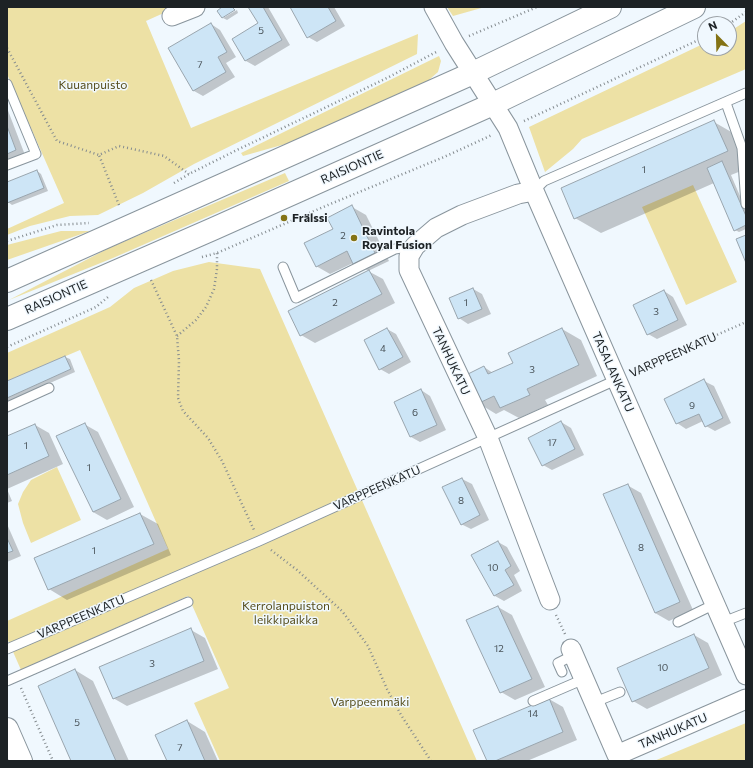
<!DOCTYPE html>
<html>
<head>
<meta charset="utf-8">
<style>
	body { margin:0 }
	#map { position:relative; width:753px; height:768px; overflow:hidden; background:#f0f8fe; font-family:Commissioner,sans-serif }
	canvas { display:block }
	.frame { position:absolute; inset:0; border:8px solid #1d2225; pointer-events:none }
	.north { position:absolute; left:697px; top:16px; width:40px; height:40px; box-sizing:border-box; background:#f0f8fe; border:1px solid #9ca2a7; border-radius:50%; rotate:337deg; font-size:11px; font-weight:700; line-height:16px; text-align:center; color:#1d2225 }
	.north::after { content:''; display:block; margin:auto; width:14px; height:18px; background:#847315; clip-path:polygon(50% 0,100% 100%,50% 72%,0 100%) }
</style>
</head>
<body>
<div id="map">
<canvas width="753" height="768"></canvas>
<div class="frame"></div>
<div class="north">N</div>
</div>
<script>
const ctx = document.querySelector('canvas').getContext('2d');
ctx.lineJoin = 'round';
function fill(path, color) { ctx.fillStyle = color; ctx.fill(path, 'evenodd'); }
const poly = rows => new Path2D(rows.map(r => 'M' + r).join(''));
function trace(path, color, width, dash) { ctx.strokeStyle = color; ctx.lineWidth = width; ctx.lineCap = dash ? 'butt' : 'round'; ctx.setLineDash(dash || []); ctx.stroke(path); }
function label(font, color, halo, rows, align = 'center') {
  ctx.font = font + ' Commissioner,sans-serif'; ctx.lineWidth = 3; ctx.setLineDash([]); ctx.textBaseline = 'middle'; ctx.strokeStyle = halo; ctx.fillStyle = color; for (const [text, x, y, turn = 0] of rows) {
    ctx.save(); ctx.translate(x, y); ctx.rotate((+turn || 0) * Math.PI / 180); ctx.textAlign = isNaN(turn) ? turn : align; if (halo) ctx.strokeText(text, 0, 0); ctx.fillText(text, 0, 0); ctx.restore();
  }
}
fill(poly([
	[7,7,177,7,146,21,191,128,418,34,417,54,194,164,143,193,98,215,70,216,30,226,7,235,7,229,64,203,7,74],
	[447,7,485,7,453,16],
	[746,21,746,69,582,139,573,149,545,172,529,127,705,43,705,48,729,48,729,32],
	[439,56,441,61,438,72,422,86,289,143,243,156,241,153],
	[285,173,289,181,113,258,9,300,109,248],
	[693,185,737,282,686,305,642,207],
	[61,231,90,231,7,260,7,245],
	[209,262,260,269,477,761,220,761,194,703,229,688,188,596,21,670,7,638,7,621,168,549,80,350,7,381,7,353,110,307,134,288,173,271],
	[57,467,81,520,31,543,23,523,18,504,23,492,31,480],
	[746,723,746,761,654,761]
]), '#ede1a5');
fill(poly([
	[249,7,268,7,290,45,255,66,246,61,259,24],
	[291,7,334,7,345,26,317,42,308,37],
	[237,10,238,13,227,20,223,18],
	[211,24,220,30,236,57,226,63,235,77,203,96,194,91,169,49],
	[7,108,25,155,7,162],
	[714,122,740,137,746,169,731,175,746,210,746,229,739,232,735,230,714,183,601,233,575,218],
	[37,171,41,174,48,191,12,205,8,202,7,183],
	[352,207,366,215,389,261,368,271,383,279,395,303,315,343,301,335,369,271,353,263,330,274,316,266,334,230],
	[473,289,482,294,491,314,468,324,459,318],
	[664,291,673,297,687,325,657,339,648,334],
	[387,329,396,334,411,362,389,374,380,369],
	[562,329,581,340,597,376,545,400,548,405,519,418,504,410,496,414,478,403,484,367,493,373,514,363],
	[65,357,70,359,75,372,7,402,7,383],
	[704,381,714,386,731,423,715,431,706,426,703,421,686,429,677,423],
	[421,390,430,396,446,430,420,442,411,437],
	[561,422,571,428,584,455,552,470,543,465],
	[84,424,98,432,134,507,107,520,93,512],
	[35,425,49,433,63,464,7,489,12,501,7,503,7,437],
	[462,479,472,484,489,520,471,529,461,524],
	[627,485,641,493,693,610,669,621,655,613],
	[140,514,158,524,171,555,67,600,49,589],
	[7,524,21,556,7,562],
	[498,542,507,547,520,571,514,575,522,591,504,601,495,596],
	[498,607,512,615,545,687,515,700,501,692],
	[191,630,205,638,218,669,127,706,113,698],
	[694,635,708,643,722,675,647,709,633,701],
	[75,670,93,681,129,761,72,761],
	[549,699,563,707,577,740,527,761,488,761],
	[187,721,205,732,218,761,168,761]
]), '#0003');
const building = poly([
	[222,7,232,7,235,10,222,18,217,11,222,7],
	[248,7,263,7,282,40,245,61,232,39,258,23,248,7],
	[290,7,328,7,336,21,307,38,290,7],
	[211,23,227,52,218,57,226,72,193,91,168,48,211,23],
	[714,120,728,151,574,219,561,188,714,120],
	[7,126,16,150,7,154,7,126],
	[722,161,746,216,746,225,734,231,707,168,722,161],
	[37,170,44,188,7,203,7,182,37,170],
	[352,205,375,253,353,264,347,251,316,267,304,243,333,229,327,218,352,205],
	[746,235,746,263,736,239,746,235],
	[369,270,382,294,300,336,288,311,369,270],
	[473,288,482,309,458,319,449,298,473,288],
	[664,290,678,320,647,335,633,305,664,290],
	[387,328,403,357,379,370,364,340,387,328],
	[562,328,579,365,527,389,530,395,500,408,494,396,477,404,464,376,484,366,488,374,513,363,508,353,562,328],
	[65,356,71,369,7,398,7,381,65,356],
	[704,379,723,418,705,427,699,414,676,424,664,399,704,379],
	[421,389,437,425,410,437,394,402,421,389],
	[561,421,575,449,542,466,528,438,561,421],
	[85,423,121,499,93,512,56,436,85,423],
	[35,424,49,456,7,475,7,436,35,424],
	[462,478,480,515,461,525,442,487,462,478],
	[628,484,680,602,655,613,603,494,628,484],
	[140,513,154,544,48,590,34,558,140,513],
	[7,538,13,551,7,553,7,538],
	[498,541,511,566,505,570,514,585,494,596,471,555,498,541],
	[498,606,532,679,500,693,466,620,498,606],
	[191,628,204,661,113,699,99,667,191,628],
	[694,634,709,668,632,702,617,668,694,634],
	[75,669,116,761,71,761,38,686,75,669],
	[549,698,563,732,495,761,487,761,473,730,549,698],
	[187,720,205,761,167,761,155,735,187,720]
]);
fill(building, '#cde5f6');
trace(building, '#99a5ae', 1);
const service = poly([
	[7,84,36,154,7,165],
	[726,103,742,148,746,204],
	[534,191,544,181,746,93],
	[283,267,296,298,395,249,414,246],
	[7,407,49,388],
	[678,622,715,604],
	[723,622,746,613],
	[7,649,259,541,616,380],
	[562,672,558,663,574,655],
	[7,681,188,602],
	[533,701,584,679],
	[595,702,620,692]
]);
const minor = poly([
	[434,7,454,43,508,128,534,191,746,675],
	[172,16,195,7],
	[534,191,518,194,462,215,436,228,415,246,409,256,409,270,488,438,550,600],
	[571,649,617,755,746,699]
]);
const tertiary = poly([
	[7,729,21,761]
]);
const secondary = poly([
	[7,281,473,73,610,7],
	[7,319,213,229,493,104,694,7]
]);
trace(service, '#89959d', 11);
trace(minor, '#89959d', 21);
trace(tertiary, '#89959d', 24);
trace(secondary, '#89959d', 24);
trace(poly([
	[729,24,746,12],
	[469,36,537,7],
	[7,48,57,141,99,155],
	[524,121,705,37],
	[174,183,189,174,237,150,387,78,438,51],
	[119,205,99,155,119,146,164,156,189,174],
	[7,241,57,225,89,223],
	[202,257,217,253,328,205,444,157,492,135],
	[151,280,177,336,179,361,178,398,183,411,208,438,222,461,254,530],
	[177,336,196,320,206,307,214,289,217,269,217,253],
	[7,347,96,307,108,297],
	[633,372,746,322],
	[271,550,297,570,342,611,368,646,387,689,401,715,431,761],
	[556,615,565,634],
	[21,688,53,761]
]), '#848b8f', 2.5, [1, 3]);
trace(service, '#fff', 9);
trace(minor, '#fff', 19);
trace(tertiary, '#fff', 22);
trace(secondary, '#fff', 22);
for (const [x, y, r, color] of [
	[284,218,4,"#847315"],
	[354,238,4,"#847315"]
]) { const dot = new Path2D(); dot.arc(x, y, r, 0, 2 * Math.PI); ctx.fillStyle = color; ctx.fill(dot); trace(dot, '#f0f8fe', 1.5); }
label('10px', '#495359', null, [
	["5",261,31],
	["7",200,65],
	["1",644,170],
	["2",343,236],
	["2",335,303],
	["1",466,303],
	["3",656,312],
	["4",383,349],
	["3",532,370],
	["9",692,406],
	["6",415,413],
	["17",552,443],
	["1",26,446],
	["1",89,468],
	["8",461,501],
	["8",641,548],
	["1",94,551],
	["10",493,568],
	["12",499,649],
	["3",152,664],
	["10",663,668],
	["14",533,714],
	["5",77,723],
	["7",180,748]
]);
label('12px', '#564d1b', '#f0f8fe', [
	["Kuuanpuisto",93,85],
	["Kerrolanpuiston",286,606],
	["leikkipaikka",286,620],
	["Varppeenmäki",370,702]
]);
label('12px', '#1d2225', '#f0f8fe', [
	["RAISIONTIE",352,167,-24],
	["RAISIONTIE",56,297,-24],
	["VARPPEENKATU",673,355,-24],
	["TANHUKATU",451,361,65],
	["TASALANKATU",613,372,66],
	["VARPPEENKATU",377,488,-24],
	["VARPPEENKATU",81,617,-23],
	["TANHUKATU",673,731,-23]
]);
label('bold 12px', '#1d2225', '#f0f8fe', [
	["Frälssi",292,218],
	["Ravintola",362,231],
	["Royal Fusion",362,245]
], 'left');
</script>
</body>
</html>
